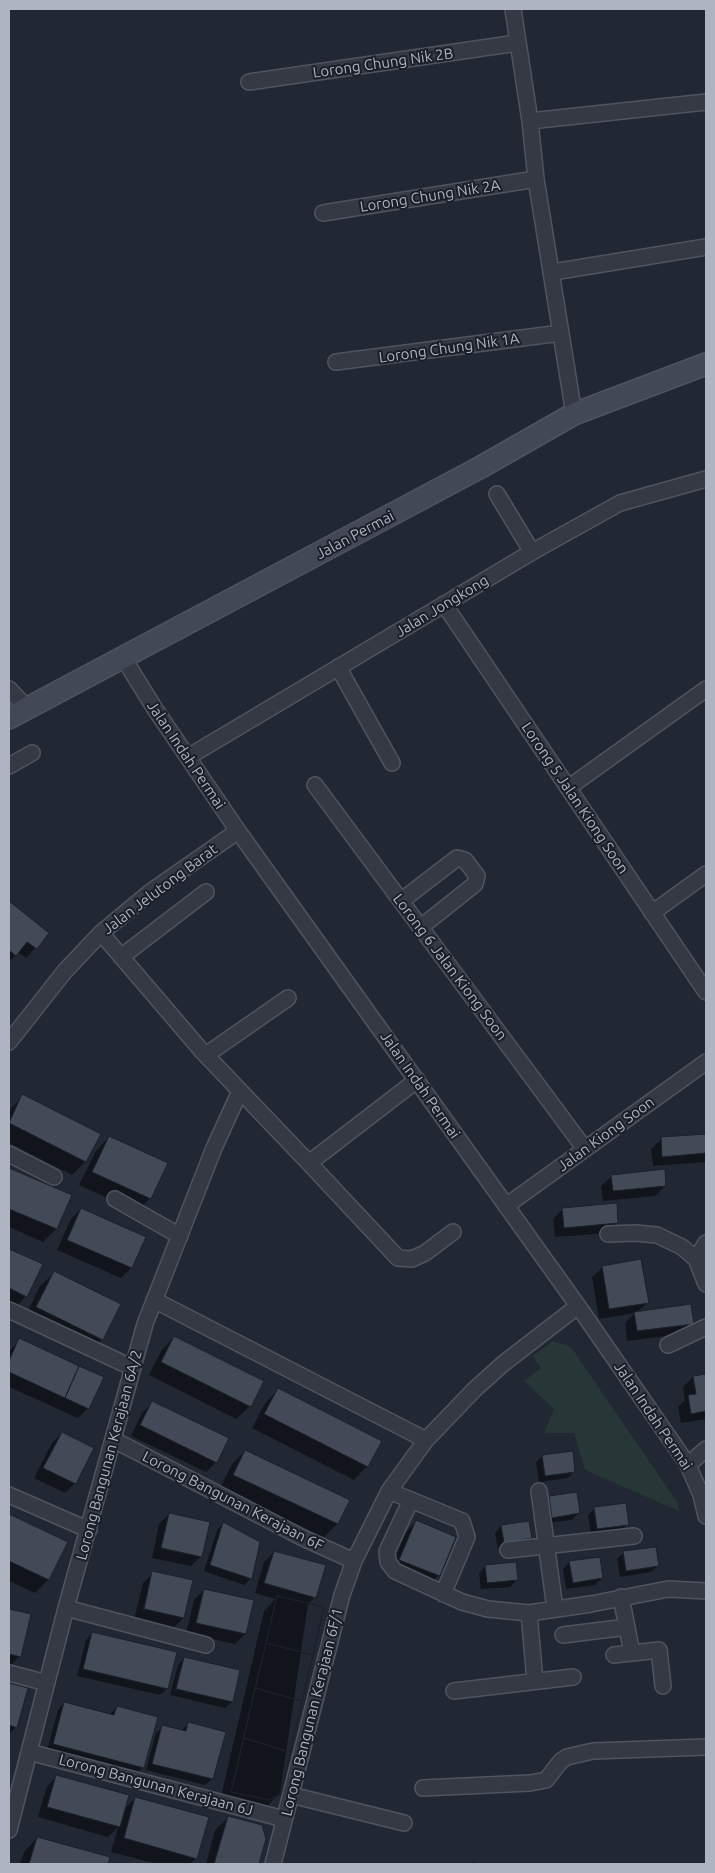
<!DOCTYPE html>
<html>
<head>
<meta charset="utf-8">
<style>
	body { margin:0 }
	#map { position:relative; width:715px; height:1873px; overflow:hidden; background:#212733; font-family:Ubuntu,sans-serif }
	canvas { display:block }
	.frame { position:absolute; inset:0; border:10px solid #aeb4c1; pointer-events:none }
</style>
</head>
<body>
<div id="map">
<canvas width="715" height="1873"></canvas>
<div class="frame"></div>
</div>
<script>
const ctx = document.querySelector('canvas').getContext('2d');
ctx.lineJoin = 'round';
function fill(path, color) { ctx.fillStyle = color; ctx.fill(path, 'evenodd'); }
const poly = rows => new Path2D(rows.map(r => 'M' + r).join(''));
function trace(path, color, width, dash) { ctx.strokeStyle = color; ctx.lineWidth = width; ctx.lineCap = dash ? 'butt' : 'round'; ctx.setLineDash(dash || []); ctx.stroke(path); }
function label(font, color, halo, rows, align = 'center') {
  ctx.font = font + ' Ubuntu,sans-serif'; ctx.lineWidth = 4; ctx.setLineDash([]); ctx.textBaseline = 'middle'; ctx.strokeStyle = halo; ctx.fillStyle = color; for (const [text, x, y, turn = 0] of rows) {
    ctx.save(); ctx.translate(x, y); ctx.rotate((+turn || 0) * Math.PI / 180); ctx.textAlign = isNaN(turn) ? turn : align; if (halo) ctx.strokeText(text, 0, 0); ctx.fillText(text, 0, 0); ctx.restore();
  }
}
fill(poly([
	[553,1341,571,1347,677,1502,679,1511,585,1470,574,1433,544,1433,554,1409,524,1381,541,1368,533,1356]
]), '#273738');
fill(poly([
	[9,903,48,934,26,958,18,952,9,962],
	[23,1096,85,1162,72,1175,9,1143,9,1110],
	[706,1135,705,1162,653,1166,651,1149,661,1139],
	[109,1137,150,1198,137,1212,79,1185,96,1151],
	[9,1169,70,1196,56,1229,43,1242,9,1227],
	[612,1176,665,1186,655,1196,603,1201,601,1186],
	[81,1209,144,1237,131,1268,121,1278,57,1250,71,1219],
	[563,1209,617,1223,607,1233,555,1237,553,1219],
	[9,1250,41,1265,26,1296,13,1310,9,1308],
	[603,1267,648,1302,637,1312,692,1324,682,1334,627,1341,625,1323,635,1313,599,1319,592,1277],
	[54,1273,102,1339,89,1353,23,1321,40,1286],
	[174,1337,250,1406,236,1419,149,1375,161,1351],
	[20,1340,88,1408,78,1418,9,1387,9,1351],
	[706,1375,706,1419,681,1423,678,1407,685,1400,683,1387,693,1377],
	[278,1390,367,1466,354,1480,252,1428,265,1403],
	[152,1403,216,1462,206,1472,131,1436,142,1413],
	[62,1433,75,1483,65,1493,34,1478,52,1443],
	[245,1451,348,1500,337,1524,324,1537,220,1488,232,1464],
	[543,1456,574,1471,568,1478,539,1482,536,1462],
	[549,1497,578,1513,572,1520,546,1523,543,1504],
	[595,1508,627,1524,621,1531,591,1535,588,1515],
	[169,1514,201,1556,191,1566,152,1558,159,1524],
	[9,1515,66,1542,48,1580,35,1593,9,1581],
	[416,1522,455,1537,438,1576,428,1586,390,1570,406,1532],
	[224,1523,251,1578,244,1585,204,1571,217,1530],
	[501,1526,531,1538,524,1544,498,1549,495,1533],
	[274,1552,315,1597,308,1604,280,1793,266,1807,219,1805,264,1611,275,1599,255,1593,264,1562],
	[624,1553,658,1566,651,1572,620,1577,617,1559],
	[570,1562,602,1578,595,1585,566,1589,563,1569],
	[486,1566,517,1580,510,1587,481,1589,479,1573],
	[153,1573,183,1618,173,1628,134,1619,143,1583],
	[204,1590,245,1634,235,1644,186,1633,194,1600],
	[9,1610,30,1615,20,1656,10,1666],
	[92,1633,175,1653,167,1689,160,1695,77,1676,86,1640],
	[184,1658,232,1702,225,1708,170,1695,178,1665],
	[9,1684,27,1689,16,1727,10,1733],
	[64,1703,110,1714,117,1708,143,1767,137,1774,47,1751,58,1710],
	[189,1724,224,1733,212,1779,205,1785,146,1770,156,1733,163,1727,182,1730],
	[57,1776,123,1811,135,1798,196,1858,190,1864,157,1864,111,1852,118,1827,108,1837,38,1817,47,1786],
	[229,1817,265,1839,258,1864,206,1864,215,1830],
	[37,1838,108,1858,106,1864,20,1864,24,1852],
	[476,1862,476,1864,467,1864,469,1863]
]), '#0007');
const building = poly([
	[9,901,49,933,37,949,27,942,16,956,9,950,9,901],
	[22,1094,101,1134,86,1162,9,1123,22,1094],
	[706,1134,706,1153,662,1157,661,1137,706,1134],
	[109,1136,168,1163,151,1199,92,1172,109,1136],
	[9,1168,72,1195,57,1229,9,1209,9,1168],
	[665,1169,666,1186,613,1191,611,1175,665,1169],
	[617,1203,618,1223,564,1228,562,1208,617,1203],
	[81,1208,146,1237,132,1268,67,1240,81,1208],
	[9,1249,43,1264,27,1297,9,1288,9,1249],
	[641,1259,649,1303,609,1309,602,1266,641,1259],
	[54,1271,121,1304,103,1340,36,1307,54,1271],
	[691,1304,694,1324,637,1331,634,1312,691,1304],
	[174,1336,264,1381,251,1407,161,1362,174,1336],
	[19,1338,79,1366,65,1398,9,1372,9,1361,19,1338],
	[79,1366,104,1377,89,1409,65,1398,79,1366],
	[706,1374,706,1411,691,1414,688,1395,696,1394,693,1376,706,1374],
	[278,1388,382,1441,368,1467,264,1414,278,1388],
	[152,1401,229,1438,217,1463,140,1425,152,1401],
	[62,1432,94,1448,76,1484,43,1468,62,1432],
	[245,1450,350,1500,338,1524,233,1475,245,1450],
	[573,1451,575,1472,545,1476,542,1455,573,1451],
	[577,1492,580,1513,552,1518,549,1496,577,1492],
	[626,1503,629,1525,597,1529,594,1507,626,1503],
	[169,1513,210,1522,202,1557,161,1548,169,1513],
	[9,1514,68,1542,49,1580,9,1561,9,1514],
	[416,1520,456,1537,440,1576,399,1560,416,1520],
	[529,1521,532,1538,504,1543,501,1525,529,1521],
	[223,1522,260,1542,252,1579,210,1565,223,1522],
	[656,1547,659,1566,626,1571,623,1551,656,1547],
	[274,1551,326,1565,316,1598,264,1583,274,1551],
	[600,1557,603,1578,573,1583,569,1561,600,1557],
	[516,1562,518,1580,487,1583,485,1565,516,1562],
	[152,1571,193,1580,184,1618,144,1609,152,1571],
	[204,1589,254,1600,246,1634,196,1623,204,1589],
	[277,1596,324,1607,281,1794,269,1800,231,1792,277,1596],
	[277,1596,324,1607,313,1655,266,1643,277,1596],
	[9,1609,31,1614,21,1657,9,1654,9,1609],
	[92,1632,177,1652,168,1689,83,1669,92,1632],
	[266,1643,313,1655,302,1701,255,1688,266,1643],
	[184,1657,240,1670,233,1702,176,1689,184,1657],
	[9,1683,28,1688,17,1728,9,1725,9,1683],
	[255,1688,302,1701,290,1752,244,1738,255,1688],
	[64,1702,114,1715,117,1706,158,1717,144,1768,53,1744,64,1702],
	[188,1722,226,1732,213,1779,152,1764,162,1725,186,1731,188,1722],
	[244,1738,290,1752,281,1794,269,1800,231,1792,244,1738],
	[56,1775,129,1795,120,1827,47,1807,56,1775],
	[135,1797,209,1817,197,1859,124,1838,135,1797],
	[228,1816,262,1825,266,1839,259,1864,214,1864,228,1816],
	[37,1837,110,1857,108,1864,29,1864,37,1837]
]);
fill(building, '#434a57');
trace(building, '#1c202a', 1);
const street = poly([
	[513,9,530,121,536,179,574,414],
	[249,82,517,43],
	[530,121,706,102],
	[323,213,536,179],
	[553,272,706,247],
	[336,362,561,333],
	[497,494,532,552],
	[444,604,706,992],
	[124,659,155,709,238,831,578,1306,688,1465,701,1495,706,1516],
	[338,667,392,763],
	[9,689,28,709],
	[188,757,532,552,620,503,706,479],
	[9,766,32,753],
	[315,785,585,1149],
	[568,788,706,689],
	[401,901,457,858,465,860,477,876,475,884,421,927],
	[652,913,706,874],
	[101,933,201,1050,309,1163],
	[121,957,206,892],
	[9,1042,65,971,101,933,149,893,238,831],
	[206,1055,288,998],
	[417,1080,309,1163,398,1258,412,1259,425,1253,453,1232],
	[9,1154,54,1177],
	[115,1199,180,1236],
	[506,1206,706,1062],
	[608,1234,635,1233,657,1235,682,1247,696,1259],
	[706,1243,696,1259,706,1284],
	[154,1300,426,1440],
	[9,1310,133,1368],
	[668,1345,706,1327],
	[114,1440,305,1539,354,1561],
	[688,1465,706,1449],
	[389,1491,462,1521,467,1537,443,1594],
	[539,1491,555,1609],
	[9,1495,89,1530],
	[411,1500,387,1551,388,1562,395,1571,462,1602,488,1609,529,1613,591,1604,668,1589,706,1591],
	[508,1550,634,1536],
	[621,1597,632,1653],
	[66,1608,206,1645],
	[529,1613,535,1681],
	[563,1635,627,1627],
	[614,1655,659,1650,663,1686],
	[9,1673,47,1683],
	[454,1691,573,1677],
	[29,1752,284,1819],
	[423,1788,530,1783,546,1780,561,1761,567,1757,593,1751,706,1747],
	[291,1795,404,1823],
	[9,1830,66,1608,145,1324,214,1148,240,1091],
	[273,1864,342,1595,354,1561,389,1491,426,1440,475,1389,504,1363,578,1306]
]);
const secondary = poly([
	[9,718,481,467,574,414,706,364]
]);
trace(street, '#4f545f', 18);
trace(secondary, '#4f545f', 24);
trace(street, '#343944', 15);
trace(secondary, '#434856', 21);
label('15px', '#aeb4c1', '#1a1e28', [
	["Lorong Chung Nik 2B",383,63,-8],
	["Lorong Chung Nik 2A",430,196,-9],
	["Lorong Chung Nik 1A",449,348,-8],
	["Jalan Permai",355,535,-28],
	["Jalan Jongkong",442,606,-31],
	["Jalan Indah Permai",186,755,56],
	["Lorong 5 Jalan Kiong Soon",575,798,56],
	["Jalan Jelutong Barat",160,889,-37],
	["Lorong 6 Jalan Kiong Soon",450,967,53],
	["Jalan Indah Permai",420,1085,55],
	["Jalan Kiong Soon",606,1134,-36],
	["Jalan Indah Permai",653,1416,56],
	["Lorong Bangunan Kerajaan 6A/2",109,1455,-75],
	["Lorong Bangunan Kerajaan 6F",233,1501,27],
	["Lorong Bangunan Kerajaan 6F/1",312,1712,-76],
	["Lorong Bangunan Kerajaan 6J",156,1785,15]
]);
</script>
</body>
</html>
